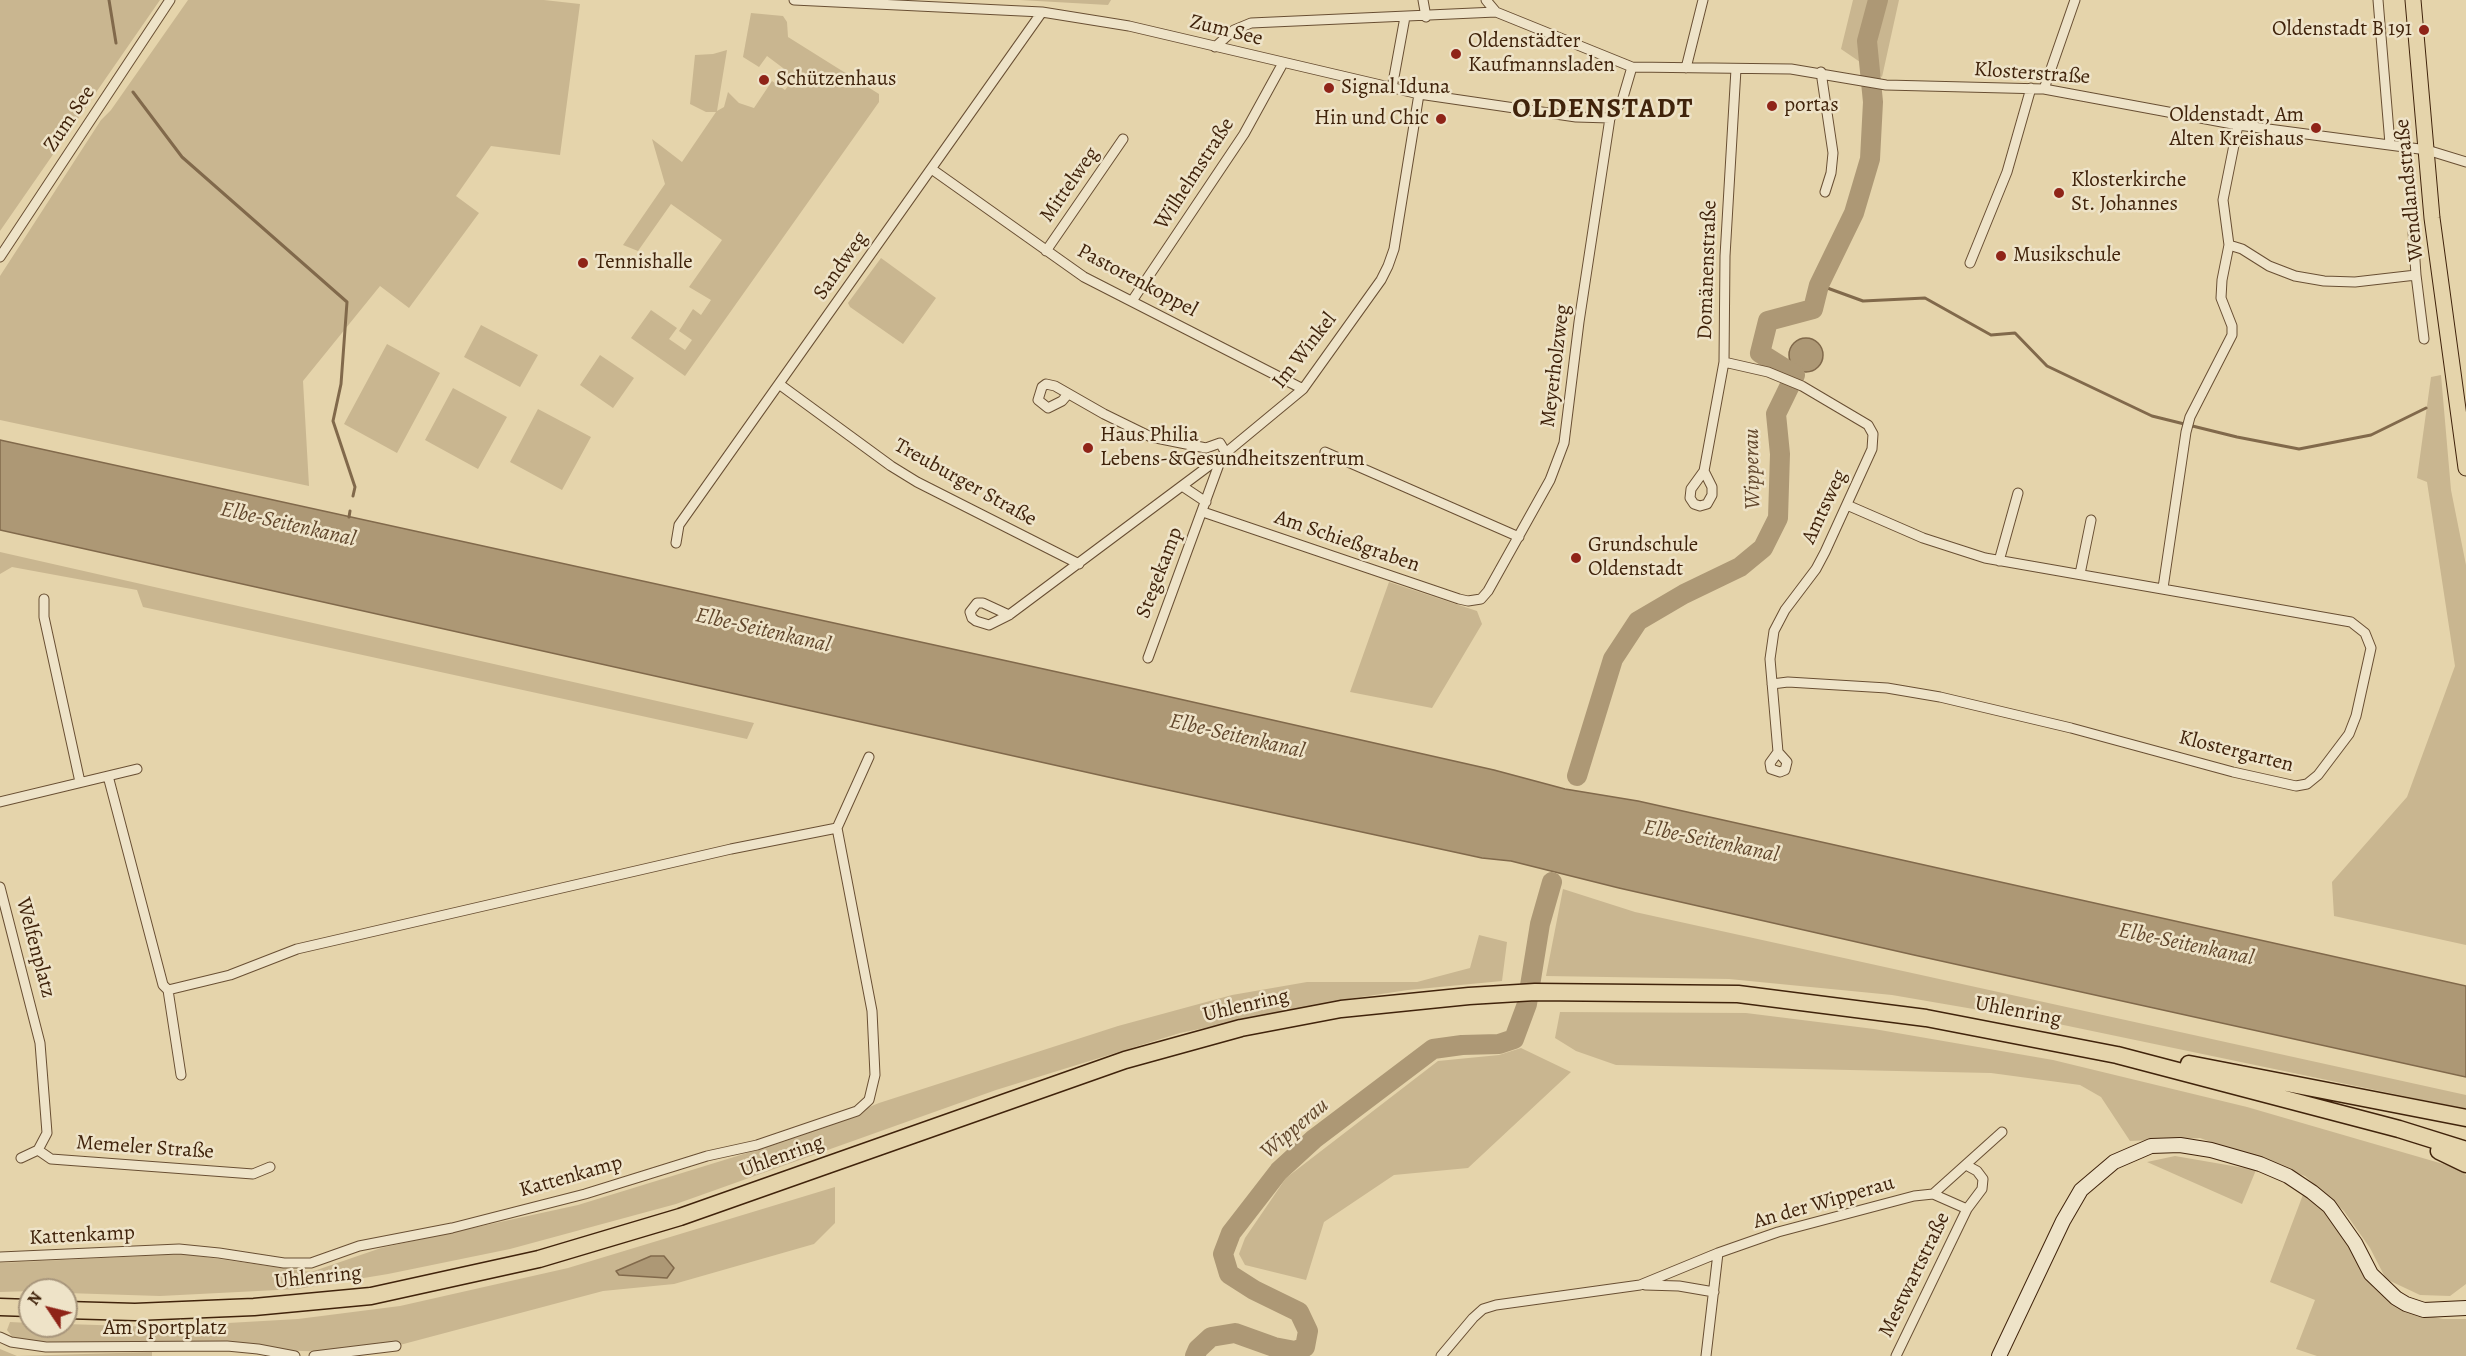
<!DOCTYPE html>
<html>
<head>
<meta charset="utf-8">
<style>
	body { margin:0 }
	#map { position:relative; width:2466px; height:1356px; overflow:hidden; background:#e5d4ab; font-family:Alegreya,serif }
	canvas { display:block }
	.north { position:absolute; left:18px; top:1278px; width:60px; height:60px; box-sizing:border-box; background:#eee3c8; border:2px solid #a8967c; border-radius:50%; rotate:305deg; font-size:16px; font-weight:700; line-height:24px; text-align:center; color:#40230b }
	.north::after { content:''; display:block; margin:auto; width:21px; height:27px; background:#8f2418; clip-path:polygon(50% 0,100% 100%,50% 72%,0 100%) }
</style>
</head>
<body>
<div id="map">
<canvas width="2466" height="1356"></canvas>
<div class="north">N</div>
</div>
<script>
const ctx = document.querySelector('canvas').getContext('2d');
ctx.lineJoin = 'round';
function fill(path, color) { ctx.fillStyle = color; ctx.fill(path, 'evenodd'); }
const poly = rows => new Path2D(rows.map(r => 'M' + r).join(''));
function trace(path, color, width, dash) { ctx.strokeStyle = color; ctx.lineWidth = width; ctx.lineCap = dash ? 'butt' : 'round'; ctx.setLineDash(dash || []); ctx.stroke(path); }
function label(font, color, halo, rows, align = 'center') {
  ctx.font = font + ' Alegreya,serif'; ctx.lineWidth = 5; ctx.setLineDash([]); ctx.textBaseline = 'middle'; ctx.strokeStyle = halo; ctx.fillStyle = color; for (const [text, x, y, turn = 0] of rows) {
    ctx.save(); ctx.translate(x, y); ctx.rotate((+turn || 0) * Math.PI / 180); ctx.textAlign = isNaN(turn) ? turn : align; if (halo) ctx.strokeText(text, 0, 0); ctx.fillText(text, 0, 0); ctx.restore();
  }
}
fill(poly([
	[0,0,160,0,0,231],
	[188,0,544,0,580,4,560,155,491,146,456,196,479,213,409,308,380,286,303,381,309,486,0,420,0,276,101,120,111,110],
	[1020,0,1111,0,1108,5],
	[1853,0,1899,0,1882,77,1841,49],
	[751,13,783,16,787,22,788,37,879,94,879,102,685,376,631,338,651,310,677,328,669,339,685,350,692,340,679,331,693,309,701,315,711,300,689,287,722,240,671,204,638,251,623,245,665,184,652,139,682,162,716,112,706,112,690,104,695,55,713,54,727,50,717,111,724,107,728,92,739,103,754,108,772,81,785,90,792,81,780,73,783,68,767,56,759,67,743,57],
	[881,258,936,298,903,344,850,307,848,303],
	[481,325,538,355,520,387,464,357],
	[387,344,440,373,397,453,344,424],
	[600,355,634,378,613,408,580,385],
	[2441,375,2451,490,2466,565,2466,945,2334,916,2332,882,2407,797,2455,666,2427,482,2417,478,2431,377],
	[453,388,507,417,478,469,425,440],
	[538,409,591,437,562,490,510,462],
	[0,552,754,723,747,739,143,607,137,590,12,567,0,574],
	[1389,582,1477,611,1482,624,1432,708,1350,692],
	[1563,889,1635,912,2466,1095,2466,1109,2049,1022,1892,995,1729,979,1546,976],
	[1479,935,1507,942,1502,981,1408,990,1341,1000,1180,1033,996,1090,676,1204,510,1249,388,1274,297,1289,160,1296,66,1293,66,1290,0,1292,0,1263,184,1254,311,1272,381,1248,578,1205,786,1141,879,1103,1118,1026,1232,995,1307,982,1417,982,1470,968],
	[1560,1012,1746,1013,1874,1029,2053,1060,2247,1107,2457,1168,2466,1175,2466,1284,2450,1296,2420,1295,2386,1279,2370,1248,2344,1211,2305,1176,2200,1138,2130,1141,2101,1097,2080,1085,1991,1073,1616,1065,1576,1051,1555,1038],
	[1521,1048,1571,1072,1468,1168,1394,1175,1324,1222,1306,1280,1245,1265,1239,1254,1245,1238,1286,1178,1438,1061,1499,1055],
	[2175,1156,2256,1170,2242,1204,2147,1162],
	[835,1187,835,1223,814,1244,674,1284,603,1291,396,1346,363,1353,62,1343,14,1339,7,1330,10,1322,30,1323,30,1326,66,1326,66,1324,158,1327,298,1319,400,1306,568,1268],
	[2304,1192,2318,1203,2411,1312,2443,1319,2466,1319,2466,1356,2317,1356,2296,1349,2315,1300,2270,1282],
	[0,1349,17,1356,152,1352,152,1356,0,1356]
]), '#c9b690');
const water = poly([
	'1789 355a17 17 0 1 1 34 0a17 17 0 1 1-34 0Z',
	[0,440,1144,691,1494,770,1565,789,1638,801,2466,986,2466,1077,1914,955,1619,888,1511,861,1482,858,1117,779,0,530,0,440],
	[651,1256,664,1256,674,1268,667,1278,619,1275,616,1271,651,1256]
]);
fill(water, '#ad9875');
trace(water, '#81694b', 1.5);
trace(poly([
	[109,0,116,43],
	[133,92,182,157,347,302,341,384,333,421,355,487,353,496],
	[1819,285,1863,301,1925,298,1991,335,2015,333,2047,366,2152,416,2237,437,2299,449,2371,435,2426,408],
	[349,517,350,511]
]), '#81694b', 3);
trace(poly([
	[1577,776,1613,659,1638,621,1684,594,1740,567,1763,548,1778,518,1780,454,1776,414,1795,375,1760,353,1768,321,1813,309,1819,285,1854,213,1870,159,1873,102,1867,41,1878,0],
	[1195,1356,1198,1349,1211,1337,1235,1333,1274,1347,1295,1351,1305,1347,1308,1331,1299,1312,1254,1290,1229,1274,1223,1254,1231,1233,1279,1171,1314,1139,1433,1049,1462,1045,1499,1044,1514,1039,1527,1004,1540,924,1552,882]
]), '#ad9875', 20);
const street = poly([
	[794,0,1042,12,1129,26,1419,94,1576,117,1610,118],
	[1423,0,1426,17],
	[1486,0,1496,12,1632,67,1791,69,1886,85,2044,89,2238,125,2427,150,2466,162],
	[2378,0,2390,144],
	[1215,47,1234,30,1251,23,1496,12],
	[1686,68,1703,0],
	[1821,72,1833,153,1831,173,1825,192],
	[1392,88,1405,17],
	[2044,89,2075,0],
	[1610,118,1622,101,1632,67],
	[2238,125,2223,200,2229,245,2242,249,2269,266,2295,276,2324,281,2355,282,2416,275,2424,339],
	[933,170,1084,277,1303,389],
	[2413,231,2416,275],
	[1046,251,1123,139],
	[0,257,170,0],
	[1970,263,2007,172,2031,88],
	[1132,301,1244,134,1283,63],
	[1724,362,1768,372,1802,386,1868,425,1873,434,1872,449,1825,552,1816,569,1785,610,1774,631,1770,659,1778,752,1787,762,1785,770,1780,772,1771,769,1770,763,1778,752],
	[779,384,891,466,917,482,1079,564],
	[1068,394,1062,401,1048,408,1038,400,1042,387,1046,384,1055,386,1104,414,1151,437,1206,448,1220,443,1226,453],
	[1325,452,1519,537],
	[1704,471,1712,487,1712,495,1707,504,1700,506,1694,504,1690,498,1691,489,1704,471,1724,362,1725,256,1736,69],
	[1182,486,1206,502],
	[1203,512,1459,599,1468,601,1481,599,1488,591,1550,480,1564,443,1579,322,1610,118],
	[676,543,679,525,1042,12],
	[1999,561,2018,493],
	[2080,574,2091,520],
	[2163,588,2186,432,2190,417,2232,335,2232,326,2221,298,2222,280,2229,245],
	[44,599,44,617,80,782],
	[1009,615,983,603,977,603,970,612,972,618,976,621,989,625,1009,615,1222,456,1303,389,1381,280,1388,266,1394,249,1419,94],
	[1148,658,1222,456],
	[1772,684,1788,682,1887,688,1940,697,2071,728,2233,772,2296,786,2307,784,2318,775,2349,734,2356,716,2371,648,2365,633,2351,622,1985,558,1923,538,1847,505],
	[108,776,163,985,168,990,230,975,297,949,731,849,837,828],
	[0,802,137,769],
	[0,887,40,1043,47,1133,38,1150],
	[168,990,181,1075],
	[21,1158,38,1150,51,1159,253,1174,270,1167],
	[1933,1194,1967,1209],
	[0,1257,179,1249,219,1253,284,1263,311,1263,359,1246,452,1228,585,1194,707,1156,757,1145,857,1111,869,1100,875,1075,872,1011,837,828,869,757],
	[1645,1285,1679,1286,1714,1292],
	[0,1337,11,1342,46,1347,227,1346,258,1349,295,1356],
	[314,1356,396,1346],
	[1441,1356,1473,1318,1483,1309,1496,1305,1640,1285,1718,1253,1778,1232,1914,1196,1933,1194,2002,1132],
	[1706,1356,1718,1253],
	[1896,1356,1967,1209,1982,1189,1983,1179,1977,1171,1966,1165]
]);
const secondary = poly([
	[1999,1356,2063,1221,2081,1190,2114,1162,2151,1146,2180,1145,2211,1150,2260,1164,2288,1176,2312,1192,2329,1206,2355,1243,2371,1274,2396,1298,2406,1304,2424,1310,2466,1308]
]);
const primary = poly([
	[2413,0,2432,218,2466,468]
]);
const highway = poly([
	[2189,1064,2466,1118],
	[2439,1151,2466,1164],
	[0,1307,30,1308],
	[66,1310,135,1312,254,1307,371,1296,539,1259,680,1217,1125,1060,1241,1028,1341,1009,1469,996,1535,992,1738,994,1926,1018,2117,1055,2399,1129,2466,1150]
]);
trace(street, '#694f33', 11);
trace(secondary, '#40230b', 16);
trace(primary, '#40230b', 17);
trace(highway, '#40230b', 19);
trace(street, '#eee3c8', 9);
trace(secondary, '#eee3c8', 14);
trace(primary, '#e5d4ab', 15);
trace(highway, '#e5d4ab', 16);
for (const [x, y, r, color] of [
	[2424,30,6,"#8f2418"],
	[1456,54,6,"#8f2418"],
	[764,80,6,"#8f2418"],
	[1329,88,6,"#8f2418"],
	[1772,106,6,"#8f2418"],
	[1441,119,6,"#8f2418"],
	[2316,128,6,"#8f2418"],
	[2059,193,6,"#8f2418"],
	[2001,256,6,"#8f2418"],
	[583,263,6,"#8f2418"],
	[1088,448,6,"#8f2418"],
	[1576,558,6,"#8f2418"]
]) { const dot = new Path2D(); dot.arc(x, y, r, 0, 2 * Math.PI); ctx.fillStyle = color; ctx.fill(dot); trace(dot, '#eee3c8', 2); }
label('21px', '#40230b', '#eee3c8', [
	["Oldenstadt B 191",2412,30,"right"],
	["Oldenstädter",1468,42],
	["Kaufmannsladen",1468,66],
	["Schützenhaus",776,80],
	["Signal Iduna",1341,88],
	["portas",1784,106],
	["Oldenstadt, Am",2304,116,"right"],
	["Alten Kreishaus",2304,140,"right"],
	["Hin und Chic",1429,119,"right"],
	["Klosterkirche",2071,181],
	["St. Johannes",2071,205],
	["Musikschule",2013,256],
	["Tennishalle",595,263],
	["Haus Philia",1100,436],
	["Lebens-&Gesundheitszentrum",1100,460],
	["Grundschule",1588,546],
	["Oldenstadt",1588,570]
], 'left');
label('21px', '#40230b', '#eee3c8', [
	["Zum See",1226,31,14],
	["Klosterstraße",2032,74,4],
	["Zum See",70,119,-56],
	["Wilhelmstraße",1195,174,-57],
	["Mittelweg",1070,185,-55],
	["Wendlandstraße",2410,190,-96],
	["Sandweg",841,266,-55],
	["Domänenstraße",1708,270,-88],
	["Pastorenkoppel",1137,281,28],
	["Im Winkel",1305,351,-52],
	["Meyerholzweg",1556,366,-83],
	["Treuburger Straße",965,483,29],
	["Amtsweg",1825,507,-65],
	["Am Schießgraben",1347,542,19],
	["Stegekamp",1160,573,-69],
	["Klostergarten",2236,752,14],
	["Welfenplatz",35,948,75],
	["Uhlenring",1246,1006,-13],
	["Uhlenring",2018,1012,11],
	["Memeler Straße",145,1148,4],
	["Uhlenring",782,1157,-20],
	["Kattenkamp",571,1177,-16],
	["An der Wipperau",1824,1203,-16],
	["Kattenkamp",82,1236,-3],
	["Mestwartstraße",1915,1275,-64],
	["Uhlenring",318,1278,-6],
	["Am Sportplatz",165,1329]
]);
label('italic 22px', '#61462b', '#eee3c8', [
	["Wipperau",1753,469,-91],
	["Elbe-Seitenkanal",288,525,13],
	["Elbe-Seitenkanal",763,631,13],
	["Elbe-Seitenkanal",1237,737,13],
	["Elbe-Seitenkanal",1711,842,12],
	["Elbe-Seitenkanal",2186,945,12],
	["Wipperau",1295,1129,-40]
]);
ctx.letterSpacing = '1.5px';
label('bold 27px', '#40230b', '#eee3c8', [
	["OLDENSTADT",1603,110]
]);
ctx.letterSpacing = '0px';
</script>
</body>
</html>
